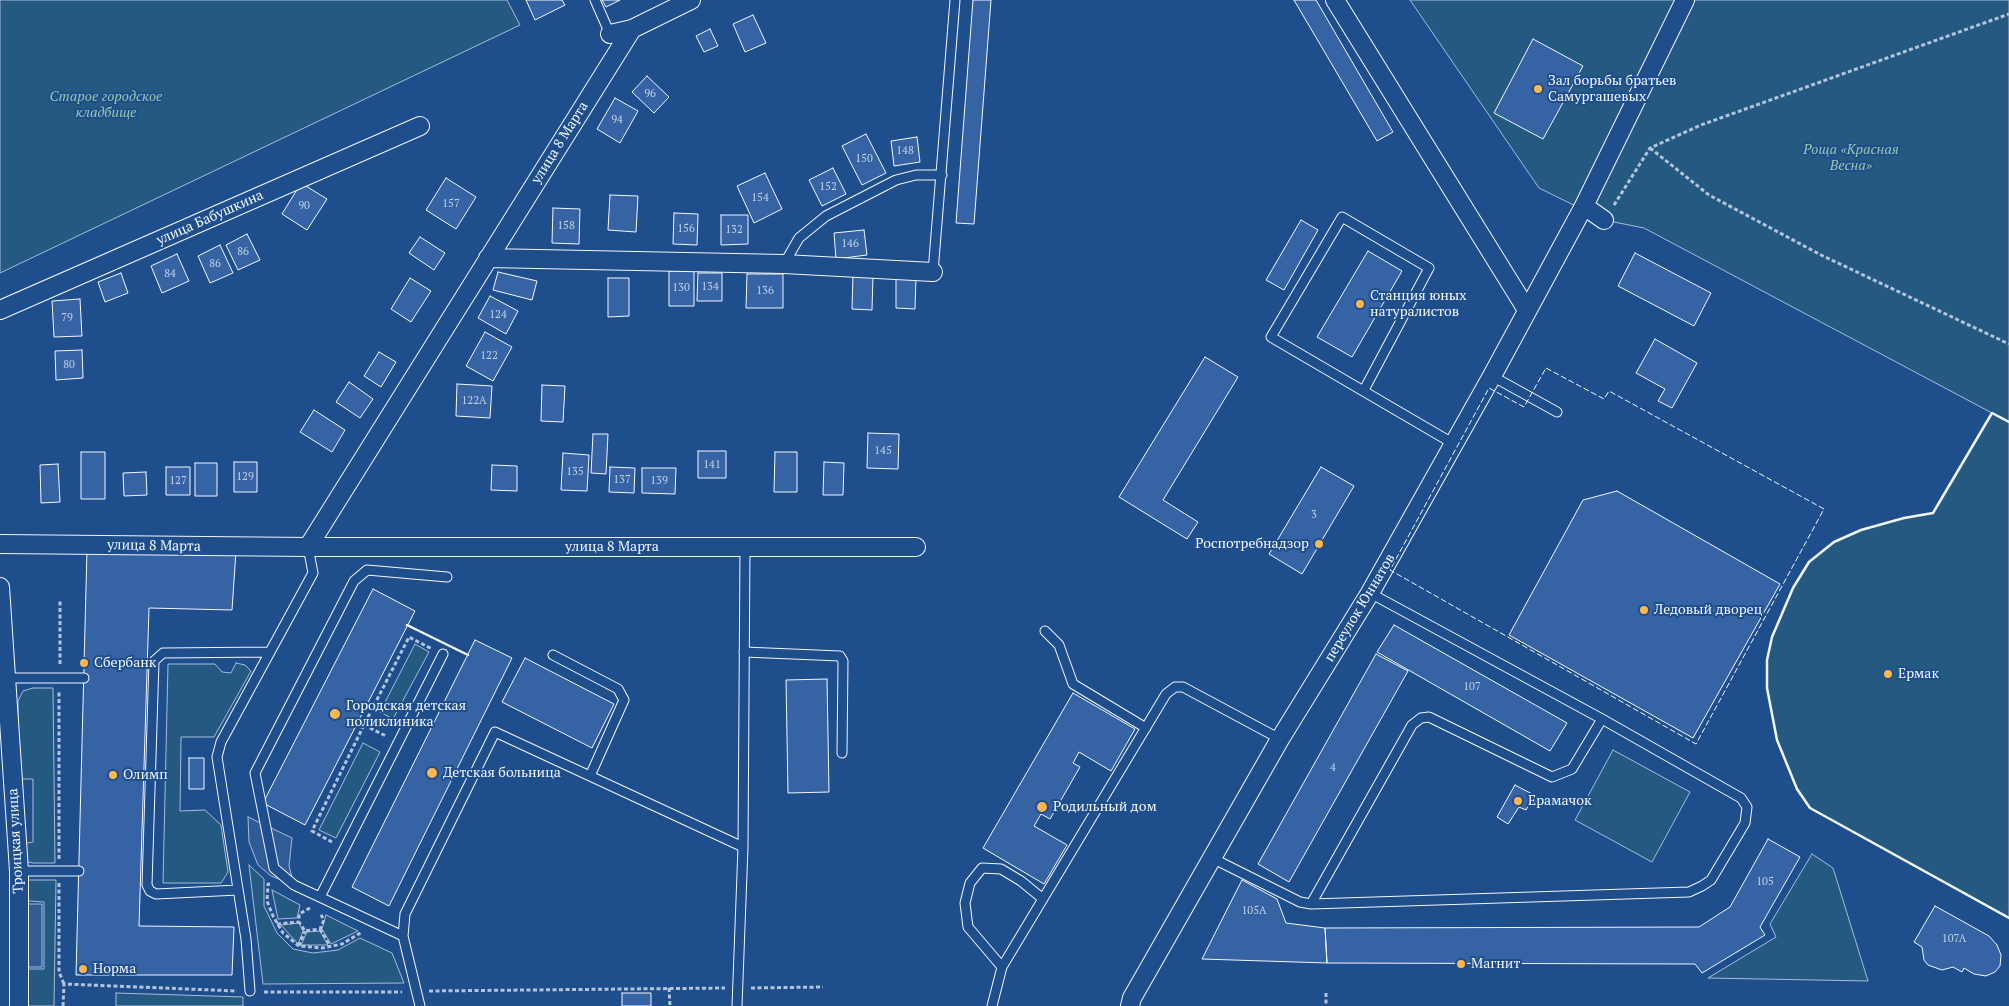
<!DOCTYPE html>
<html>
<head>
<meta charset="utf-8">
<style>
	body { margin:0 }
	canvas { display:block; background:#1f4e8c }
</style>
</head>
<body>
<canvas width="2009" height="1006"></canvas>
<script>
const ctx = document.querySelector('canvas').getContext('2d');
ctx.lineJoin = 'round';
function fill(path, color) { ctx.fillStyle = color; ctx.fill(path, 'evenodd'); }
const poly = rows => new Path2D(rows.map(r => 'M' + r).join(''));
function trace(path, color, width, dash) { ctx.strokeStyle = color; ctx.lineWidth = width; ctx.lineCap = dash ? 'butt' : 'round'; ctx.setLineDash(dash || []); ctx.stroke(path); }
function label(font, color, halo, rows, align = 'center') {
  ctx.font = font + ' "PT Serif",serif'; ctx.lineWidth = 4; ctx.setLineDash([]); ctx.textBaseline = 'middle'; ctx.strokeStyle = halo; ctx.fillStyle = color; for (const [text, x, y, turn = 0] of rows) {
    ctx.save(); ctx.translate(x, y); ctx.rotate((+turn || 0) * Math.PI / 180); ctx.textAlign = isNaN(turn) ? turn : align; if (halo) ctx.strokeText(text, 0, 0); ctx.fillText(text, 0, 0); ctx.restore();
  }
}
const green = poly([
	[0,0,507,0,520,25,0,273,0,0],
	[1410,0,2009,0,2009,918,1810,808,1797,789,1777,740,1767,688,1767,660,1772,637,1793,588,1809,562,1834,542,1861,530,1904,518,1933,513,1992,413,1644,228,1604,220,1539,188,1410,0],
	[415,644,429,652,393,719,380,712,415,644],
	[236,663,245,665,251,671,214,737,181,737,180,811,205,810,221,825,228,872,221,883,163,883,168,664,215,664,222,672,231,673,236,663],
	[33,688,53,688,55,863,33,863,25,861,23,847,27,843,33,842,33,779,19,779,18,701,23,691,33,688],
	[363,743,380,752,336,838,319,830,363,743],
	[1613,750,1690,792,1652,862,1575,820,1613,750],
	[1812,854,1833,868,1868,981,1708,978,1776,937,1770,924,1812,854],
	[249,865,264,879,264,906,277,933,293,949,313,953,338,950,360,938,392,953,404,983,263,984,249,865],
	[28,880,56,880,54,1006,25,1006,25,969,44,969,44,902,29,901,24,899,28,880],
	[272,890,300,905,297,918,278,919,272,890],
	[326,915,358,931,331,944,322,929,326,915],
	[299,923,303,931,298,944,281,925,299,923],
	[320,931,328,945,301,945,307,932,320,931],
	[116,993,243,997,243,1006,116,1006,116,993]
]);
fill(green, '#245a82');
trace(green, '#a8bbd7', 1);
const parking = poly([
	[248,817,292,838,289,866,294,885,271,876,258,865,249,842,248,817],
	[23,904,42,904,42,967,24,967,23,904]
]);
fill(parking, '#305b95');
trace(parking, '#a8bbd7', 1);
const building = poly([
	[526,0,562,0,565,5,535,20,526,0],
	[602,0,620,0,606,7,602,0],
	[973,0,991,0,974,224,956,223,973,0],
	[1294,0,1316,0,1393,132,1377,141,1294,0],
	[753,15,766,43,745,52,733,24,753,15],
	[710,29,718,46,704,52,696,36,710,29],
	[1533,39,1583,66,1543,139,1494,113,1533,39],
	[647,76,669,97,654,113,632,92,647,76],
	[615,98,638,111,620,143,597,129,615,98],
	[866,134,886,173,862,185,842,146,866,134],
	[917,137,920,162,894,166,891,141,917,137],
	[833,168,846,194,822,206,809,180,833,168],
	[765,173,782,209,754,223,737,186,765,173],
	[446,178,476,197,456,229,426,210,446,178],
	[301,183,327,199,307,230,282,214,301,183],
	[610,195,638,196,636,232,608,230,610,195],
	[553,208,580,209,579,244,552,243,553,208],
	[674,213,698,214,697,245,673,244,674,213],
	[721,215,748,215,748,244,721,245,721,215],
	[1301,220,1318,230,1284,290,1266,280,1301,220],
	[864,230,867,255,836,259,834,233,864,230],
	[247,234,260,260,238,270,226,245,247,234],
	[420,237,445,253,434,270,409,253,420,237],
	[220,245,233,273,210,283,198,256,220,245],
	[1368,251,1402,271,1352,357,1317,337,1368,251],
	[1635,253,1711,293,1694,326,1618,286,1635,253],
	[177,254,189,281,162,293,151,266,177,254],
	[669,271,694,271,694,306,669,306,669,271],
	[498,272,537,281,532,300,493,290,498,272],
	[121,273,128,293,105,302,98,282,121,273],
	[698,273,722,273,722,301,697,301,698,273],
	[747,274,783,274,783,308,746,308,747,274],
	[853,274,873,275,872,310,852,309,853,274],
	[896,277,916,277,915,309,896,308,896,277],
	[410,278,431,291,411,322,391,309,410,278],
	[608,278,629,278,629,316,608,317,608,278],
	[490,296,518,311,506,334,478,318,490,296],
	[80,299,82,336,54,337,52,301,80,299],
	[485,332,512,347,493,381,466,366,485,332],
	[1655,339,1697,363,1672,408,1658,401,1665,389,1636,373,1655,339],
	[82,350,83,378,56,380,55,351,82,350],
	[379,352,396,362,381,387,364,376,379,352],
	[1205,357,1238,377,1163,500,1198,522,1187,539,1119,497,1205,357],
	[349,382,373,399,360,418,336,402,349,382],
	[457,384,492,386,490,418,456,416,457,384],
	[542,385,565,386,563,422,541,421,542,385],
	[314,410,345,430,332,452,300,432,314,410],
	[868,433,899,434,898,469,867,468,868,433],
	[593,434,608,434,606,474,591,473,593,434],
	[698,451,726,451,726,478,698,478,698,451],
	[81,452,105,452,105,499,81,499,81,452],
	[775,452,797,452,797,492,774,492,775,452],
	[563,453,589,455,587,491,561,490,563,453],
	[234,462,257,462,257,492,234,492,234,462],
	[824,462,844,463,843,495,823,495,824,462],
	[195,463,217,463,217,496,195,496,195,463],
	[58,464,60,502,41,503,40,465,58,464],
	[492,465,517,466,517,491,491,490,492,465],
	[166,467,190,467,190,495,166,495,166,467],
	[610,467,635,468,634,493,609,492,610,467],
	[1321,467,1354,486,1302,574,1269,554,1321,467],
	[642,468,676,468,675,494,642,493,642,468],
	[146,472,147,495,124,496,123,473,146,472],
	[1617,491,1780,584,1693,738,1509,635,1583,500,1617,491],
	[87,550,236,551,232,610,149,608,139,926,234,927,232,975,76,975,87,550],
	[373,589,415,611,305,825,263,803,373,589],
	[1394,625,1567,723,1550,751,1377,652,1394,625],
	[475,640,512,658,389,906,352,887,475,640],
	[1376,654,1408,671,1289,882,1258,864,1376,654],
	[525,658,614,704,592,748,502,702,525,658],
	[827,679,829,792,788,793,786,680,827,679],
	[1073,693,1135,729,1111,771,1079,752,1073,763,1080,767,1050,819,1041,814,1034,826,1067,845,1044,884,983,848,1073,693],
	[189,758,204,758,204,789,189,789,189,758],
	[1515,785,1534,795,1526,810,1519,807,1508,824,1497,817,1515,785],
	[1768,839,1800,857,1760,927,1765,935,1702,973,1695,964,1327,963,1325,928,1699,927,1730,907,1768,839],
	[1242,880,1277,899,1286,923,1325,928,1327,963,1202,959,1242,880],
	[1935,906,1989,936,1997,945,2001,955,2000,966,1995,972,1986,976,1974,974,1964,968,1962,972,1953,967,1942,970,1928,965,1924,960,1922,947,1914,942,1935,906],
	[622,993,651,993,651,1006,622,1006,622,993]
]);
fill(building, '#3563a3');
trace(building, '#f2f6ff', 1);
const lane = poly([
	[595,0,610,34],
	[784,264,799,238,826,216,896,180,916,175,942,175],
	[933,272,955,0],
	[1492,376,1557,412],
	[1364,390,1429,268,1342,217,1271,337,1454,444],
	[1045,631,1059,645,1073,684,1146,728],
	[744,652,840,656,843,661,842,753],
	[553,655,618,689,624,700,590,776],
	[6,678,84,678],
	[743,847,745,547],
	[1212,858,1300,902,1311,904,1689,892,1702,886,1711,880,1745,823,1747,807,1741,798,1602,719,1370,593],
	[19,871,79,871],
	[238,890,156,894,150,891,147,885,154,661,163,653,270,652],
	[320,897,443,654],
	[1311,904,1412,725,1421,718,1429,717,1552,777,1572,769,1602,719],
	[403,936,294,885,274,868,255,773,354,581,367,570,447,577],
	[1002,967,968,927,965,903,970,883,982,868,1001,869,1021,881,1043,899],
	[250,991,246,939,217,757,221,742,313,573,308,547],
	[420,1006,403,936,405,914,495,732,743,847,737,1006],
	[992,1006,1002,967,1166,694,1175,687,1183,687,1280,739]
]);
const street = poly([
	[1335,0,1527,310],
	[610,34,632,29,691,0],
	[1584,206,1604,220],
	[488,258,784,264,933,272],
	[0,310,420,126],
	[0,544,308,547,916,547],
	[308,547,632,29],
	[0,587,19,871,19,1006],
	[1130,1006,1132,998,1280,739,1370,593,1492,376,1584,206,1685,0]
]);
trace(lane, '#f2f6ff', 11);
trace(street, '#f2f6ff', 20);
trace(poly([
	[1650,148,1709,195,1821,255,2009,344],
	[1614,205,1650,148,1701,125,2009,14],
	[60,664,60,599],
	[364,725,386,736],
	[332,842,312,831,364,725,409,637,432,649],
	[59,859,59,691],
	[59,883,59,972,64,984],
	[270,884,268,884,267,901,273,916,283,933,299,946,322,948,342,944,362,932],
	[310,908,299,914,299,922,305,931,320,929,324,920,320,913],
	[277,924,299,922],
	[320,929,330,946],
	[299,946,305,931],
	[669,988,670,1006],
	[751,988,823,987],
	[429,991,725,988],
	[264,992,402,992],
	[1326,993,1326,1006],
	[63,1006,64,984,237,991]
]), '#b3c4dc', 3, [4, 2.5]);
trace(lane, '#1f4e8c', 9);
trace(street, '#1f4e8c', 18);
trace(poly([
	[1546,368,1604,399,1609,391,1824,509,1696,744,1390,570,1489,388,1524,407,1546,368]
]), '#f2f6ff', 1, [6, 2.5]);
trace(poly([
	[2009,422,1992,413,1933,513,1904,518,1861,530,1834,542,1809,562,1793,588,1772,637,1767,660,1767,688,1777,740,1797,789,1810,808,2009,918],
	[407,625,468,655]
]), '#f2f6ff', 2.5);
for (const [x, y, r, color] of [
	[1538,89,5,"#ffb74d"],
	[1360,304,5,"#ffb74d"],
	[1319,544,5,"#ffb74d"],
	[1644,610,5,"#ffb74d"],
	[84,663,5,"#ffb74d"],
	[1888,674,5,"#ffb74d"],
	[335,714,6,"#ffb74d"],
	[432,773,6,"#ffb74d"],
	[113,775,5,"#ffb74d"],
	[1518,801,5,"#ffb74d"],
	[1042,807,6,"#ffb74d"],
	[1461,964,5,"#ffb74d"],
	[83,969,5,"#ffb74d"]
]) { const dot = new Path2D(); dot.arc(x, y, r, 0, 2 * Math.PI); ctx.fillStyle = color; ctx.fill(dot); trace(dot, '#1f4e8c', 2); }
label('11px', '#c3d1e8', null, [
	["96",650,94],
	["94",617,120],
	["148",905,151],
	["150",864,159],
	["152",828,187],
	["154",760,198],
	["157",451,204],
	["90",304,206],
	["158",566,226],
	["156",686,229],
	["132",734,230],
	["146",850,244],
	["86",243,252],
	["86",215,264],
	["84",170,274],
	["134",710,287],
	["130",681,288],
	["136",765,291],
	["124",498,315],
	["79",67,318],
	["122",489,356],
	["80",69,365],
	["122А",474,401],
	["145",883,451],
	["141",712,465],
	["135",575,472],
	["129",245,477],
	["137",622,480],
	["127",178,481],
	["139",659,481],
	["3",1314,515],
	["107",1472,687],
	["4",1333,768],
	["105",1765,882],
	["105А",1254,911],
	["107А",1954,939]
]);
label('14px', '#f2f6ff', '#1f4e8c', [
	["Зал борьбы братьев",1548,81],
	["Самургашевых",1548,97],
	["Станция юных",1370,296],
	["натуралистов",1370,312],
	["Роспотребнадзор",1309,544,"right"],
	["Ледовый дворец",1654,610],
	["Сбербанк",94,663],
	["Ермак",1898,674],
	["Городская детская",346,706],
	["поликлиника",346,722],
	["Детская больница",443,773],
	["Олимп",123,775],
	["Ерамачок",1528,801],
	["Родильный дом",1053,807],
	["Магнит",1471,964],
	["Норма",93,969]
], 'left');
label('italic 14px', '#97c8a6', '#1f4e8c', [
	["Старое городское",106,97],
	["кладбище",106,113],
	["Роща «Красная",1851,150],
	["Весна»",1851,166]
]);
label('14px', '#f2f6ff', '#1f4e8c', [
	["улица 8 Марта",560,143,-58],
	["улица Бабушкина",210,218,-24],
	["улица 8 Марта",154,546,1],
	["улица 8 Марта",612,547],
	["переулок Юннатов",1360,608,-59],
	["Троицкая улица",16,841,-93]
]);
</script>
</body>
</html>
